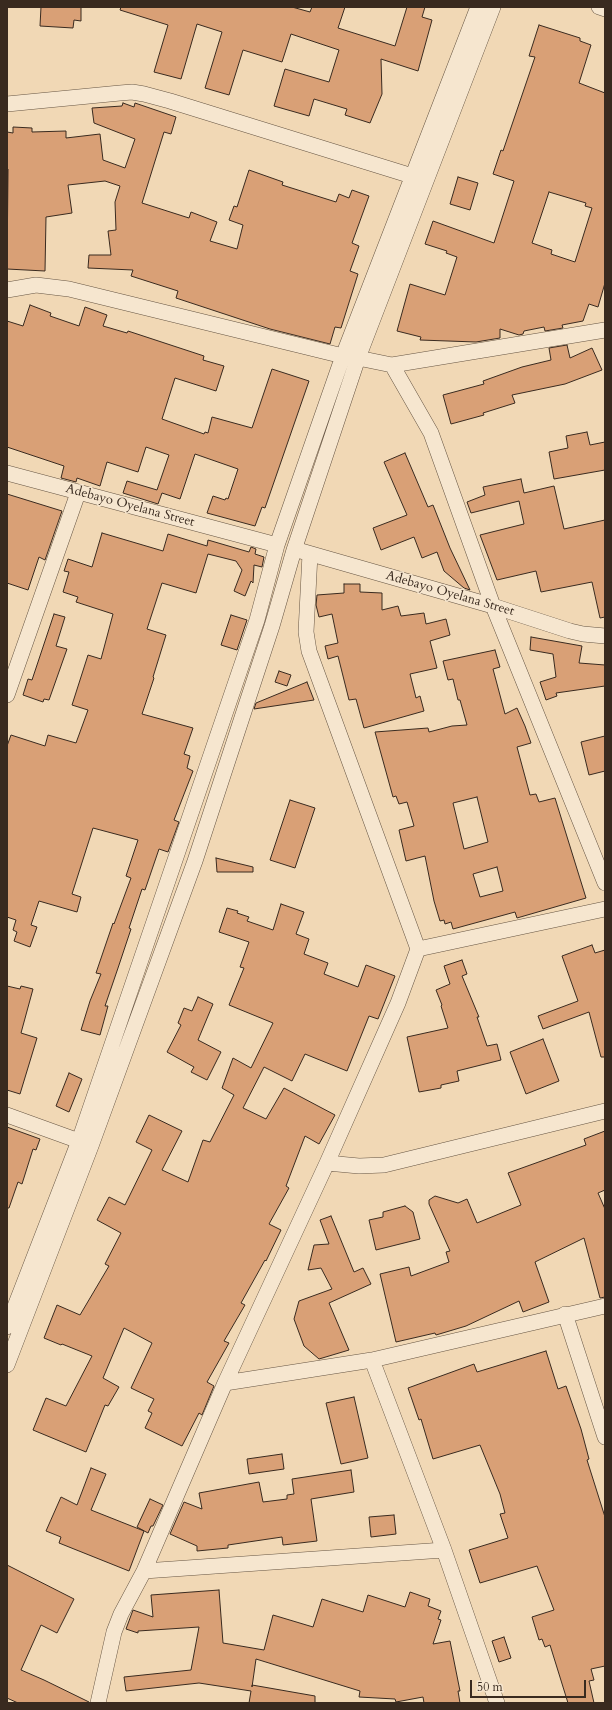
<!DOCTYPE html>
<html>
<head>
<meta charset="utf-8">
<style>
	body { margin:0 }
	#map { position:relative; width:612px; height:1710px; overflow:hidden; background:#f1d8b5; font-family:Cardo,serif }
	canvas { display:block }
	.frame { position:absolute; inset:0; border:8px solid #392a1f; pointer-events:none }
	.scale { position:absolute; left:470px; top:1680px; width:116px; height:18px; box-sizing:border-box; border:2px solid #392a1f; border-top:0; padding-left:5px; font-size:12px; line-height:14px; white-space:nowrap; color:#392a1f; -webkit-text-stroke:3px #f6e6cf; paint-order:stroke }
</style>
</head>
<body>
<div id="map">
<canvas width="612" height="1710"></canvas>
<div class="frame"></div>
<div class="scale">50 m</div>
</div>
<script>
const ctx = document.querySelector('canvas').getContext('2d');
ctx.lineJoin = 'round';
function fill(path, color) { ctx.fillStyle = color; ctx.fill(path, 'evenodd'); }
const poly = rows => new Path2D(rows.map(r => 'M' + r).join(''));
function trace(path, color, width, dash) { ctx.strokeStyle = color; ctx.lineWidth = width; ctx.lineCap = dash ? 'butt' : 'round'; ctx.setLineDash(dash || []); ctx.stroke(path); }
function label(font, color, halo, rows, align = 'center') {
  ctx.font = font + ' Cardo,serif'; ctx.lineWidth = 3; ctx.setLineDash([]); ctx.textBaseline = 'middle'; ctx.strokeStyle = halo; ctx.fillStyle = color; for (const [text, x, y, turn = 0] of rows) {
    ctx.save(); ctx.translate(x, y); ctx.rotate((+turn || 0) * Math.PI / 180); ctx.textAlign = isNaN(turn) ? turn : align; if (halo) ctx.strokeText(text, 0, 0); ctx.fillText(text, 0, 0); ctx.restore();
  }
}
const building = poly([
	[41,7,81,7,81,21,74,20,73,28,40,26,41,7],
	[121,7,292,7,310,12,312,7,345,7,338,28,395,46,407,7,425,7,422,17,432,20,418,71,381,59,382,94,370,123,345,115,347,109,314,99,309,116,274,106,285,69,329,82,339,50,291,34,282,62,243,50,229,95,205,88,222,32,197,24,181,79,154,72,168,25,120,10,121,7],
	[539,25,580,38,580,41,591,45,579,83,605,93,605,283,598,307,589,304,583,321,562,325,563,328,545,331,544,327,524,331,523,334,519,335,500,329,500,338,476,342,420,340,421,337,397,331,410,284,445,295,457,257,446,253,447,251,425,244,433,221,494,243,514,181,493,174,501,150,503,151,535,57,529,56,539,25],
	[549,192,586,203,585,206,592,208,575,262,551,254,552,250,532,243,549,192],
	[123,103,134,107,135,103,176,117,171,134,164,132,142,203,189,218,191,212,217,222,210,241,237,249,243,225,229,220,234,206,237,207,249,170,283,182,282,185,336,202,339,194,349,198,352,190,369,196,352,243,359,246,350,271,358,274,341,328,335,327,330,344,270,329,176,298,178,291,131,276,133,270,88,268,89,255,111,255,108,231,116,230,115,202,120,186,105,181,68,185,72,213,46,217,45,271,7,269,8,169,7,169,7,132,13,133,13,127,32,128,32,132,66,131,66,138,100,134,103,160,125,168,135,139,94,123,92,108,122,106,123,103],
	[458,177,478,183,470,210,450,204,458,177],
	[30,305,51,313,50,316,79,326,85,307,107,315,103,326,127,333,128,331,204,356,203,360,224,366,216,391,175,378,162,419,204,434,205,432,208,433,212,417,252,428,272,369,309,381,265,508,262,507,255,526,207,513,213,496,225,500,226,498,228,499,238,469,195,454,180,499,162,493,158,504,123,493,127,481,157,490,169,455,146,447,138,472,107,462,100,486,77,478,76,482,61,478,64,466,7,447,7,321,23,326,30,305],
	[567,345,570,358,592,348,602,370,565,384,512,395,515,403,483,413,484,415,451,424,443,395,484,384,483,381,522,367,551,360,549,348,567,345],
	[587,432,590,445,605,442,605,470,554,479,549,452,568,448,566,436,587,432],
	[405,453,428,507,433,505,450,548,470,590,464,588,444,571,437,552,422,558,414,537,381,550,373,528,407,515,384,462,405,453],
	[521,479,524,493,554,486,564,529,605,520,605,617,600,618,592,582,541,592,536,571,497,580,480,535,524,524,519,501,471,513,467,502,485,495,483,487,521,479],
	[7,494,62,511,45,560,39,557,28,590,7,583,7,494],
	[102,533,163,551,168,534,207,546,208,540,249,552,251,547,256,549,255,554,264,557,262,567,254,565,253,583,251,581,245,596,234,591,242,570,236,561,208,554,196,593,162,583,147,629,166,635,153,677,154,678,142,714,193,728,184,754,190,756,187,768,193,771,174,820,179,822,168,852,159,849,145,890,142,889,129,928,131,929,118,968,105,1006,108,1006,100,1035,81,1030,90,1001,101,974,96,973,113,923,114,924,131,878,126,876,138,840,93,828,72,894,81,897,77,912,39,901,31,925,37,927,30,947,14,941,17,932,13,930,16,920,7,917,7,746,11,735,45,746,48,735,76,743,88,710,72,705,88,655,101,659,113,614,76,602,78,597,63,592,69,572,64,571,68,559,92,567,102,533],
	[344,584,360,584,360,592,382,593,382,610,398,606,401,616,424,613,426,624,446,619,450,635,430,641,437,668,410,674,416,698,420,696,424,711,364,728,356,699,349,700,338,656,328,659,325,646,338,643,332,614,319,617,316,605,317,595,344,593,344,584],
	[54,614,65,617,56,646,67,649,49,700,44,699,43,702,23,695,28,679,32,680,54,614],
	[231,615,247,620,237,650,221,645,231,615],
	[531,637,582,646,579,663,605,665,605,686,556,693,557,696,546,700,540,682,556,677,553,654,530,650,531,637],
	[495,650,500,667,493,669,505,714,517,708,525,726,531,743,517,747,530,795,536,794,539,802,555,798,586,898,517,918,515,912,453,929,451,922,445,924,444,920,440,921,434,901,425,856,406,861,399,830,414,826,407,802,399,804,396,796,393,797,375,732,428,728,429,732,452,726,467,725,460,700,458,700,453,679,448,680,443,661,495,650],
	[477,797,488,842,464,849,453,803,477,797],
	[497,867,503,891,480,897,473,874,497,867],
	[279,671,291,675,287,686,275,682,279,671],
	[307,682,314,700,254,709,256,703,307,682],
	[605,736,605,771,589,775,581,742,605,736],
	[290,800,315,808,295,868,270,860,290,800],
	[216,858,253,867,253,872,217,872,216,858],
	[281,904,304,912,296,934,309,939,304,954,328,963,324,974,358,987,366,965,395,976,378,1019,369,1016,347,1071,305,1054,292,1081,264,1067,243,1108,266,1119,284,1088,335,1115,319,1144,305,1136,286,1186,289,1188,269,1224,281,1230,266,1261,265,1260,241,1303,245,1305,224,1341,229,1343,207,1382,214,1386,202,1415,199,1413,182,1446,145,1428,152,1413,148,1411,154,1399,131,1388,152,1343,124,1328,103,1378,119,1387,108,1406,105,1405,86,1452,33,1430,46,1398,66,1406,92,1356,62,1344,61,1345,44,1338,57,1305,80,1315,109,1266,105,1264,121,1233,97,1220,109,1197,125,1205,152,1150,136,1142,149,1115,182,1131,162,1170,188,1182,203,1140,210,1142,234,1095,222,1088,233,1058,251,1068,273,1023,229,1005,244,968,240,967,249,942,219,932,227,908,238,911,237,913,249,917,247,921,273,930,281,904],
	[592,945,595,953,605,950,605,1057,601,1057,589,1012,543,1029,538,1016,578,1001,562,956,592,945],
	[462,960,467,974,462,976,479,1017,477,1017,487,1046,497,1044,501,1060,457,1071,459,1081,441,1085,441,1088,419,1092,407,1037,448,1028,441,1006,442,1005,436,990,450,984,444,966,462,960],
	[7,986,20,989,21,986,33,989,21,1033,37,1038,20,1094,7,1090,7,986],
	[198,997,213,1004,198,1040,221,1052,207,1080,191,1072,194,1067,167,1052,181,1025,178,1023,184,1008,192,1011,198,997],
	[543,1039,559,1081,526,1094,510,1052,543,1039],
	[69,1073,82,1079,69,1112,56,1106,69,1073],
	[7,1127,40,1139,36,1150,33,1149,22,1184,18,1182,9,1208,7,1208,7,1127],
	[605,1131,605,1190,598,1193,605,1209,605,1297,600,1298,584,1238,535,1262,549,1302,523,1312,519,1301,466,1326,436,1335,435,1333,396,1342,380,1274,409,1267,411,1276,449,1262,446,1252,450,1251,429,1204,429,1200,435,1196,458,1203,467,1199,477,1223,521,1205,508,1173,586,1145,584,1139,605,1131],
	[405,1206,413,1212,420,1239,376,1250,369,1220,383,1217,383,1212,405,1206],
	[331,1216,354,1272,363,1268,371,1284,329,1303,349,1350,319,1359,304,1346,294,1319,299,1301,332,1289,321,1268,308,1270,314,1245,329,1244,320,1220,331,1216],
	[546,1351,558,1389,566,1386,581,1429,589,1459,587,1460,605,1517,605,1666,591,1669,594,1680,589,1681,594,1703,568,1703,550,1645,545,1647,542,1639,539,1640,532,1617,554,1610,537,1566,480,1583,469,1550,508,1538,500,1514,505,1513,500,1494,480,1445,433,1459,421,1419,419,1420,408,1388,474,1364,477,1372,546,1351],
	[354,1397,368,1458,341,1464,326,1403,354,1397],
	[282,1454,284,1469,249,1474,247,1459,282,1454],
	[91,1468,106,1474,91,1510,144,1531,129,1571,59,1543,61,1537,46,1531,61,1497,77,1505,91,1468],
	[351,1470,354,1492,311,1499,317,1541,283,1545,282,1537,228,1545,228,1548,197,1551,197,1546,170,1534,184,1502,202,1509,199,1493,259,1482,263,1502,287,1499,287,1495,294,1494,292,1479,351,1470],
	[150,1499,163,1505,153,1526,151,1526,148,1533,137,1527,150,1499],
	[394,1515,396,1534,371,1537,369,1517,394,1515],
	[7,1565,74,1599,57,1633,41,1625,21,1670,44,1680,89,1702,89,1703,18,1703,7,1698,7,1565],
	[219,1590,223,1643,264,1650,273,1615,313,1627,322,1599,363,1612,368,1595,405,1607,410,1592,430,1599,428,1606,441,1611,438,1619,441,1620,433,1644,450,1641,460,1691,458,1691,460,1703,424,1703,423,1697,396,1702,395,1699,359,1697,360,1691,256,1659,252,1687,252,1685,315,1696,315,1703,249,1703,251,1691,199,1683,126,1691,124,1677,191,1670,199,1627,138,1631,138,1633,126,1629,133,1610,153,1617,151,1595,219,1590],
	[504,1637,511,1658,499,1662,492,1641,504,1637]
]);
fill(building, '#d9a076');
trace(building, '#392a1f', 1);
const minor = poly([
	[599,7,605,9],
	[7,104,120,93,132,92,144,94,170,101,412,176],
	[7,290,36,285,69,289,343,356],
	[358,358,392,365,605,330],
	[392,365,431,433,493,606,605,883],
	[7,473,277,545],
	[301,551,493,606,570,631,583,634,605,636],
	[7,695,78,493],
	[418,949,605,909],
	[7,1115,79,1141],
	[327,1163,359,1166,384,1165,605,1111],
	[565,1314,605,1437],
	[7,1327,79,1141,257,620,277,545,343,356,478,7],
	[372,1360,444,1550,497,1703],
	[7,1365,91,1146,195,861,272,626,294,550,358,358,493,7],
	[225,1383,372,1360,605,1306],
	[144,1571,444,1550],
	[98,1703,114,1632,121,1614,144,1571,225,1383,327,1163,398,1003,418,949,309,651,306,632,310,554]
]);
trace(minor, '#675644', 16);
trace(minor, '#f6e6cf', 15);
label('13px', '#392a1f', '#f6e6cf', [
	["Adebayo Oyelana Street",130,506,15],
	["Adebayo Oyelana Street",450,594,16]
]);
</script>
</body>
</html>
